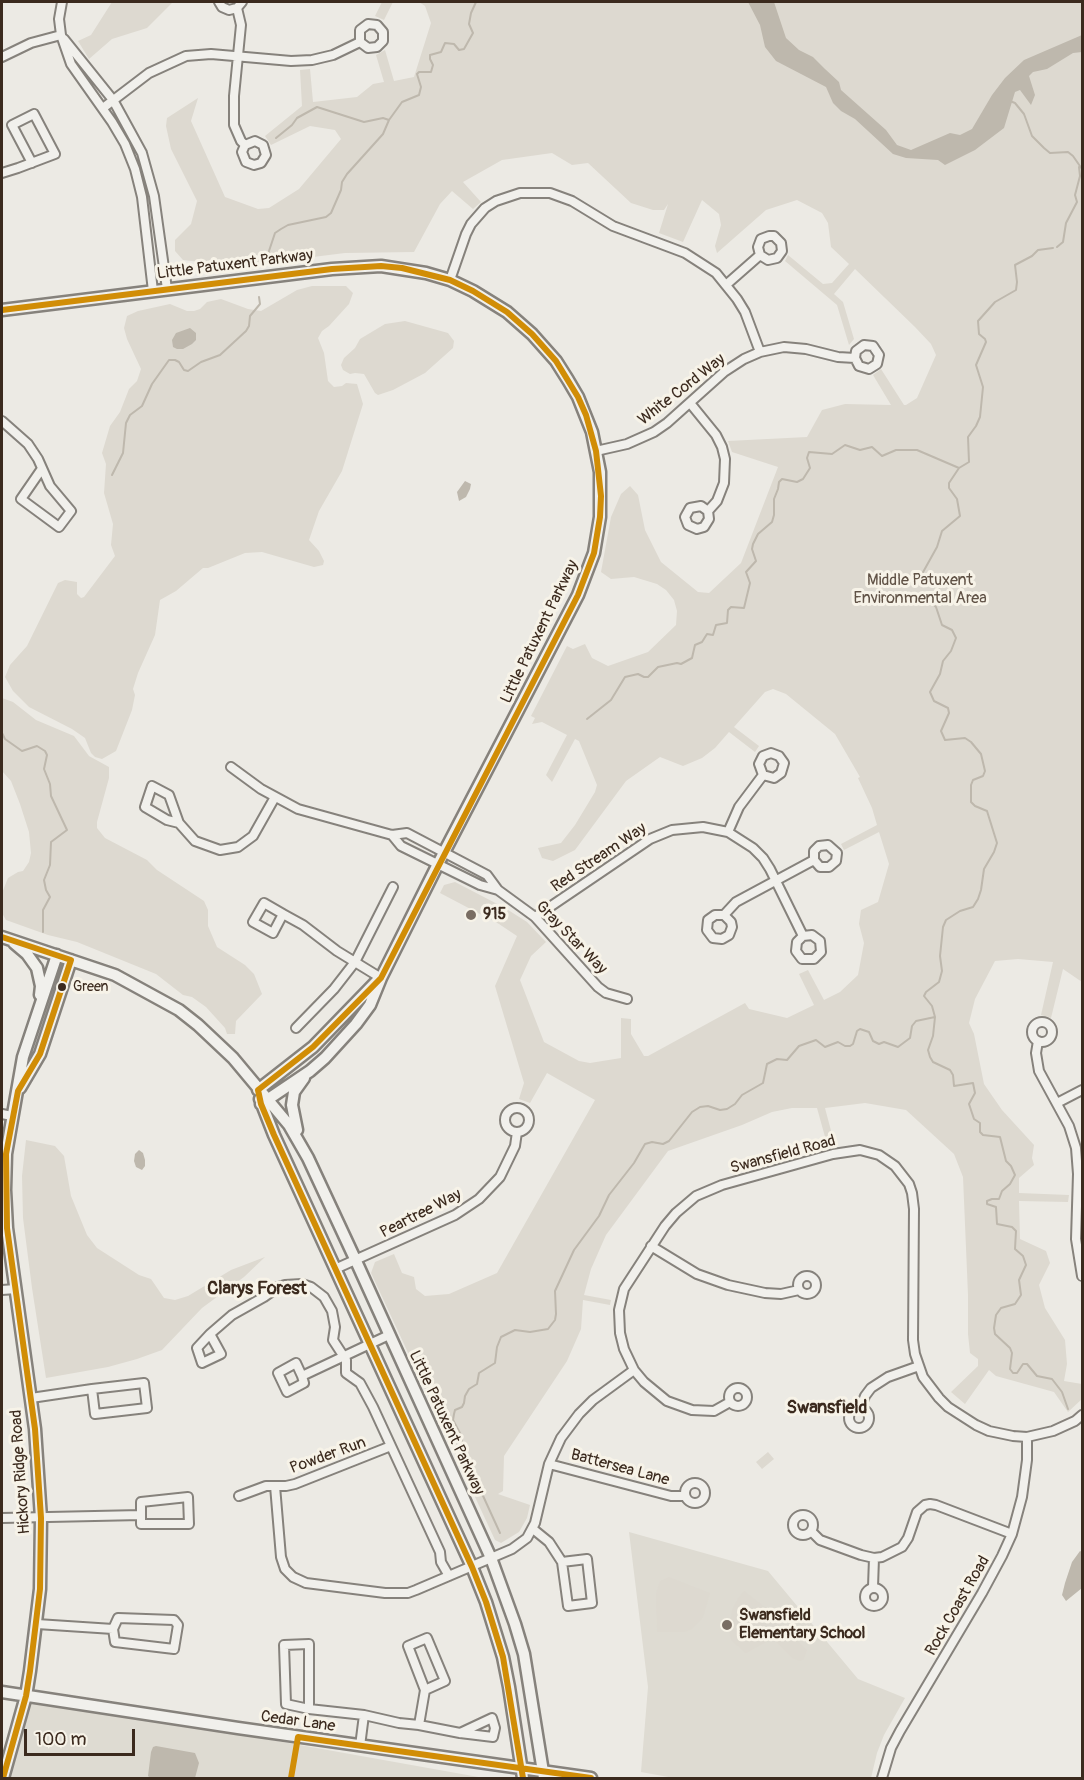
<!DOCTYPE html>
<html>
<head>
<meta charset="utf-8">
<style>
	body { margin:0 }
	#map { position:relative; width:1084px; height:1780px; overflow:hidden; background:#eceae4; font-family:Pangolin,sans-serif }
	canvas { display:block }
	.frame { position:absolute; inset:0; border:3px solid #3b2a1e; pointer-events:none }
	.scale { position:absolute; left:24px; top:1729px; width:111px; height:27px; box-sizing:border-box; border:3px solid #3b2a1e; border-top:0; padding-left:8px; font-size:18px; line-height:21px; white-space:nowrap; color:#3b2a1e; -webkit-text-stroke:4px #f7f3e8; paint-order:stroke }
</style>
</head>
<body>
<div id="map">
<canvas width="1084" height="1780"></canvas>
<div class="frame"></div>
<div class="scale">100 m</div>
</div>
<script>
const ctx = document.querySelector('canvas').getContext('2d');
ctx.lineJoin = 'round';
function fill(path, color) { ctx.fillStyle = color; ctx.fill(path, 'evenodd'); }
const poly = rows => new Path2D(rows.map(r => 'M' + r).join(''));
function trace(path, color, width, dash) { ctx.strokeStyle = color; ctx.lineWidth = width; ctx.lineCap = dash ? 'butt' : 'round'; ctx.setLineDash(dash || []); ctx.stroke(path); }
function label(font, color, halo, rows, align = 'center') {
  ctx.font = font + ' Pangolin,sans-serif'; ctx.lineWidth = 6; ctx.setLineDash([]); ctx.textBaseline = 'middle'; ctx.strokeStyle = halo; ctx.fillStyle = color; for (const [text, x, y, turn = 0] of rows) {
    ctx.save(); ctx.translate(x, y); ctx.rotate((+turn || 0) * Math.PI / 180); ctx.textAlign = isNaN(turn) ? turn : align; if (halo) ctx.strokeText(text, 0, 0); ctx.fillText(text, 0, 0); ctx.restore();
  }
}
fill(poly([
	[629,1532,768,1571,858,1679,905,1698,884,1735,877,1753,871,1778,674,1778,641,1772,648,1687],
	[26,1696,484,1778,2,1778]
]), '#dedbd2');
fill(poly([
	[112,2,173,2,147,28,112,39,89,59,78,41,91,35],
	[382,2,393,2,384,20,375,16],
	[419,2,1082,2,1082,982,1063,969,1051,1018,1041,1015,1053,962,1018,959,995,961,975,999,969,1023,974,1034,984,1084,1002,1110,1034,1145,1032,1158,1034,1165,1019,1178,1019,1193,1069,1195,1068,1202,1019,1201,1020,1239,1046,1251,1050,1263,1039,1285,1045,1308,1065,1340,1067,1364,1064,1381,1082,1384,1082,1399,1068,1412,1054,1392,996,1376,989,1370,965,1404,951,1392,978,1366,978,1359,970,1353,968,1334,968,1295,963,1177,954,1154,906,1110,865,1103,825,1108,834,1142,827,1144,817,1108,792,1108,772,1112,742,1125,668,1151,606,1235,591,1269,584,1295,611,1300,610,1305,583,1300,581,1329,567,1361,504,1456,503,1491,498,1494,530,1505,527,1518,519,1532,501,1543,495,1540,371,1273,375,1262,394,1254,402,1273,414,1277,416,1289,425,1296,449,1294,497,1273,595,1100,547,1073,530,1103,519,1099,524,1083,495,986,517,936,499,924,440,893,444,885,455,882,505,908,527,922,546,942,531,956,520,980,544,1042,579,1061,590,1063,621,1058,621,1018,631,1019,631,1034,644,1056,648,1056,745,1003,749,1009,787,1018,814,1005,799,974,808,970,824,1000,840,992,858,975,864,943,859,924,861,910,878,902,889,864,879,832,844,850,841,844,877,825,872,808,858,778,860,777,835,734,786,694,773,689,765,692,734,727,759,746,755,752,729,732,715,748,702,758,683,766,660,757,626,781,575,850,553,861,542,858,538,848,561,843,575,825,595,792,597,785,579,741,575,739,552,782,546,775,567,735,542,722,532,724,535,718,531,716,567,646,573,649,585,644,592,658,608,666,648,652,676,625,677,611,674,600,666,590,657,584,634,577,611,579,601,572,611,517,621,494,630,486,638,495,645,530,661,562,698,592,709,593,741,563,778,467,732,452,728,441,807,437,822,410,845,404,891,405,873,375,881,369,904,405,906,405,917,398,936,355,931,344,915,327,855,269,834,294,843,302,854,339,849,345,837,305,785,261,788,255,823,284,832,283,849,264,831,247,828,223,822,213,797,200,766,210,717,253,715,246,721,225,719,214,702,200,683,242,659,233,668,204,664,210,653,210,631,203,588,163,572,165,552,153,502,160,463,182,481,202,473,209,452,191,440,204,414,252,345,253,225,268,224,263,216,264,183,260,175,251,175,240,191,224,197,201,171,149,166,126,167,118,198,98,191,121,225,197,258,209,269,208,299,189,341,139,335,130,310,126,271,145,265,136,302,106,300,70,310,69,313,102,357,97,373,84,384,82,376,55,385,50,394,81,414,77,431,23,425,6],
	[312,286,346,286,353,293,349,304,329,326,322,331,318,338,324,353,328,381,334,387,342,386,346,383,357,384,363,404,342,471,319,511,309,540,319,551,324,561,323,565,314,567,262,552,245,553,208,568,203,568,176,591,160,600,155,635,138,673,133,689,135,695,132,710,116,751,102,759,95,757,91,753,85,738,72,729,29,707,13,691,5,677,10,665,27,646,58,583,65,580,77,582,77,594,81,598,84,597,115,556,111,545,113,524,104,493,106,464,102,453,110,426,120,412,129,389,137,381,141,369,127,339,124,328,127,316,138,311,170,304,187,311,194,311,200,309,207,302,221,299,248,309,261,311,297,290],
	[405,321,448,333,454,341,453,348,425,373,393,390,378,395,375,393,364,374,355,373,350,374,343,370,341,365,344,358,355,348,360,339,385,324],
	[2,698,13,702,36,720,74,736,89,756,109,767,109,778,97,822,97,828,105,838,147,860,157,870,204,901,208,910,208,926,217,947,245,965,254,974,262,994,236,1021,235,1034,227,1034,225,1028,206,1007,192,997,183,995,156,974,77,942,48,935,6,920,2,913,2,893,8,878,18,872,23,871,29,862,31,853,29,832,20,804,11,781,2,771],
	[26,1140,55,1146,64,1156,71,1196,87,1235,97,1248,139,1275,151,1279,164,1298,175,1300,188,1296,231,1270,265,1257,244,1277,202,1308,162,1350,137,1359,108,1367,46,1378,32,1288,23,1218,22,1176],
	[768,1452,774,1459,762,1469,756,1462],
	[669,1577,710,1593,703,1617,692,1629,685,1632,657,1632,656,1594,660,1581],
	[744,1591,771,1612,779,1623,779,1630,770,1640,746,1653,731,1640,729,1631,732,1610,737,1600],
	[786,1629,807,1650,804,1659,800,1661,792,1658,774,1640]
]), '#ddd9d0');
fill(poly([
	[748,2,774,2,786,38,799,50,813,57,825,69,839,82,841,90,886,130,897,145,911,150,950,133,960,135,972,129,992,95,1005,78,1024,60,1082,35,1082,52,1073,53,1047,69,1033,72,1029,76,1035,95,1031,105,1020,90,1015,92,1004,128,975,150,945,165,938,160,906,158,893,154,855,119,841,111,833,103,826,87,776,61,765,47,760,25],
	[190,328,196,333,196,340,192,344,183,349,177,349,173,347,172,340,176,333],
	[465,481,471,484,470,489,466,497,459,501,457,492],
	[139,1150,143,1153,145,1160,145,1166,142,1170,136,1167,134,1161,135,1154],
	[1080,1551,1082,1552,1082,1588,1066,1601,1062,1595,1065,1583,1072,1562],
	[156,1746,195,1753,199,1763,195,1778,150,1778,148,1776,151,1752,153,1747]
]), '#beb8ad');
trace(poly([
	[1010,101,1015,103,1024,114,1032,136,1044,148,1050,153,1068,152,1073,156,1082,169],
	[276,138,292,125,297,118,317,107,364,122,383,118,389,120],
	[1057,247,1063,242,1066,223,1077,202,1075,195,1080,176,1079,167],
	[1053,248,1038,250,1032,256,1015,265,1017,282,1016,290,995,302,978,321,979,334,985,339,986,342,976,365,983,387,980,417,976,426,968,437,969,462,959,468,949,483,949,488,957,499,960,516,942,531,937,547,922,574,921,580,924,583,939,587,932,603,936,607,942,625,952,630,956,638,951,651,943,661,940,674,930,692,934,701,948,708,949,713,941,731,945,740,965,738,971,742,981,754,985,771,983,776,973,780,971,785,971,802,975,806,987,811,997,843,994,852,984,869,981,890,978,899,973,907,960,911,946,920,943,927,940,956,942,971,939,982,926,992,924,996,932,1006,935,1017,933,1036,928,1050,930,1057,933,1062,950,1070,953,1075,954,1086,973,1083,975,1093,969,1104,974,1119,980,1123,980,1132,983,1135,1000,1137,1006,1161,1011,1166,1015,1175,1010,1184,1002,1191,999,1199,992,1199,987,1201,987,1204,996,1207,997,1224,1012,1227,1016,1231,1015,1249,1023,1256,1026,1265,1019,1280,1021,1295,1015,1304,1001,1308,996,1315,994,1328,995,1334,1010,1348,1012,1353,1010,1369,1013,1373,1017,1373,1023,1364,1027,1364,1037,1376,1052,1379,1062,1392,1068,1409],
	[268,254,275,233,281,229,288,225,326,217,331,213,341,190,342,182,347,174,383,134,389,120,402,102,419,95,421,87,417,74,419,72,431,72,433,65,430,59,430,55,441,52,445,43,454,44,459,50,464,49,473,33,469,24,471,13,476,2],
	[112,475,123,453,126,423,130,415,142,406,152,384,169,360,175,360,179,362,184,370,188,371,201,362,220,355,246,331,249,326,250,316,260,304,259,297],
	[587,719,611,700,625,677,638,674,644,677,648,677,658,667,677,663,681,664,692,658,695,645,702,642,707,634,713,635,716,625,727,623,728,610,731,607,744,608,750,583,746,572,756,561,752,549,753,544,758,534,772,522,774,515,774,499,778,489,779,482,782,479,797,482,803,479,810,468,807,458,809,452,832,454,845,445,860,450,872,447,882,456,896,450,917,450,959,468],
	[2,733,5,739,22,751,37,746,45,751,47,755,44,769,50,784,51,796,67,830,51,842,50,865,44,880,46,890,50,897,43,910,43,932],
	[500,1533,463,1452,461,1435,453,1420,454,1414,455,1410,462,1407,464,1403,465,1396,469,1389,477,1384,479,1373,495,1363,497,1347,501,1337,515,1330,530,1332,548,1329,555,1320,556,1314,555,1291,574,1250,599,1216,609,1195,634,1163,645,1144,652,1142,663,1144,669,1141,692,1112,700,1107,708,1106,720,1110,727,1109,735,1104,742,1095,763,1083,767,1064,777,1059,787,1060,799,1046,816,1040,825,1047,838,1042,845,1046,850,1046,853,1044,857,1031,860,1029,869,1032,873,1041,879,1044,884,1042,898,1047,910,1038,912,1026,916,1021,935,1017]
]), '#beb8ad', 2);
const street = poly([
	[62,2,59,19,61,35,71,64,112,122,125,144,135,169,142,197,153,291],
	[219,2,222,7,229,10,237,8,242,2],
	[237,8,241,25,234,96,234,125,241,141,245,145,242,152,246,162,254,165,261,163,266,155,263,145,255,141,245,145],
	[64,39,113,100,142,153,154,196,167,289],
	[2,57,31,43,61,35],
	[103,108,149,73,186,56,211,54,291,61,312,60,333,55,360,42,360,30,368,24,377,25,383,32,383,41,377,47,368,48,360,42],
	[2,173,18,168,55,154,34,114,12,125,32,163],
	[450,280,466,234,471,224,485,208,496,201,520,193,550,193,572,201,613,226,685,253,716,273,737,299,745,312,760,352],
	[727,284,760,255,758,247,761,239,769,236,774,236,781,243,782,251,777,258,768,260,760,255],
	[690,403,716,435,722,447,725,459,724,483,717,501,708,511,701,506,690,508,685,517,688,525,697,529,704,527,709,519,708,511],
	[2,421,28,444,38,459,50,486,71,511,59,527,21,499,41,470],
	[596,451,627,444,654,432,667,423,724,372,744,359,760,352,784,347,806,349,838,357,855,358,859,366,869,369,877,364,879,355,873,346,864,345,856,351,855,358],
	[231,767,261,789,298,809,392,835,407,833,487,875,498,890,535,917,598,987,606,993,627,999],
	[179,823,169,795,152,786,145,807,167,820,179,823,195,841,220,850,238,847,253,836,275,797],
	[728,832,739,807,763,775,774,778,781,773,784,763,779,756,771,753,763,756,759,764,763,775],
	[392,835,401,846,480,885,498,890],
	[283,914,264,903,253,922,273,933,283,914,303,925,337,951,381,978],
	[724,915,715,915,708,920,707,930,713,938,722,939,729,935,732,927,731,922,724,915,736,902,814,860,820,867,829,867,836,861,837,853,828,845,819,846,814,851,814,860],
	[535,917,650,839,672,830,703,827,728,832,753,848,763,858,770,869,803,936,797,942,796,951,802,959,814,959,821,952,820,941,812,935,803,936],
	'1032 1032a10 10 0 1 1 20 0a10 10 0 1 1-20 0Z',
	[296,1028,334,989,355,962,393,887],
	[1038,1041,1036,1053,1039,1071,1069,1126,1076,1148,1078,1174,1076,1239,1082,1276],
	[1057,1103,1082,1090],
	'505 1120a12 12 0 1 1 24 0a12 12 0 1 1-24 0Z',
	[2,1114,12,1116],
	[651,1246,697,1274,728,1285,765,1293,781,1294,799,1290],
	[335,1269,455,1215,479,1199,500,1177,515,1146,517,1132],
	'798 1285a9 9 0 1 1 18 0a9 9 0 1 1-18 0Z',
	[2,1290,16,1289],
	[210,1334,197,1348,202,1363,221,1354,210,1334,232,1315,264,1297,278,1287,285,1285,302,1284,311,1287,324,1297,332,1311,335,1327,333,1340,346,1360,346,1373,360,1383,373,1407,440,1552,441,1562,449,1576],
	[302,1376,304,1383,287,1392,278,1373,296,1363,302,1376,389,1335],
	'729 1397a9 9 0 1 1 18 0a9 9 0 1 1-18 0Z',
	[31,1398,92,1389,144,1383,147,1408,95,1414,92,1389],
	[730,1402,714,1411,692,1410,667,1401,644,1382,634,1370,624,1349,620,1333,619,1310,624,1289,665,1226,676,1213,696,1196,722,1185,833,1154,860,1150,879,1155,895,1166,909,1184,912,1193,914,1209,913,1340,915,1354,923,1377,939,1398,948,1407,976,1425,989,1431,1013,1436,1027,1437,1053,1431,1075,1421,1082,1415],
	'849 1418a10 10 0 1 1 20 0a10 10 0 1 1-20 0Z',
	[860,1409,865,1396,871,1388,888,1377,919,1366],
	[549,1464,671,1496,685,1496],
	'685 1493a10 10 0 1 1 20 0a10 10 0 1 1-20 0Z',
	[275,1486,281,1557,285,1569,293,1577,306,1583,385,1593,408,1593,416,1590,512,1549,527,1538,535,1523,549,1464,561,1438,579,1414,593,1400,634,1370],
	[239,1496,266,1486,286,1486,295,1484,391,1446],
	'793 1525a10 10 0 1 1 20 0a10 10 0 1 1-20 0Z',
	[2,1518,141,1515,141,1524,189,1524,188,1497,141,1502,141,1515],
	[533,1529,549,1542,562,1562,587,1559,592,1603,568,1606,562,1562],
	[811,1531,820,1540,861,1555,874,1558,882,1557,902,1547,908,1538,917,1512,925,1505,930,1504,936,1505,1012,1534],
	[873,1587,874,1558],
	'865 1597a9 9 0 1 1 18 0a9 9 0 1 1-18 0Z',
	[37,1624,113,1629,115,1642,174,1649,178,1625,174,1620,118,1618,113,1629],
	[309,1709,286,1704,284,1645,309,1644,309,1709,364,1715,399,1723,419,1725,460,1733,493,1737,495,1728,492,1718,460,1733],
	[419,1725,425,1690,408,1646,427,1638,445,1681,425,1690],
	[360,1746,364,1715],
	[882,1778,891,1748,900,1731,982,1593,1002,1556,1012,1534,1022,1497,1027,1460,1027,1437]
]);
const secondary = poly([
	[2,310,332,269,381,266,426,273,450,280,473,291,507,312,532,334,556,361,568,380,578,397,592,432,600,472,600,517,594,553,578,595,438,864,381,978,370,1005,356,1024,325,1058,310,1071,261,1104],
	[2,937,115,975,179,1010,198,1025,233,1058,289,1125,308,1158,356,1261,491,1558,515,1624,524,1654,544,1778],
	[14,943,27,954,37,968,41,986,40,995],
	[20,1088,40,1054,71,960],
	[258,1090,313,1047,377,981],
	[260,1099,274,1135,472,1567,486,1602,503,1657,509,1687,523,1778],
	[297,1130,292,1105,294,1092,304,1078],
	[2,1692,238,1728,591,1778],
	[3,1778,26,1696,30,1671,40,1589,41,1518,35,1429,7,1228,5,1190,6,1154,23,1057,57,955]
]);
trace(street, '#86827c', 12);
trace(secondary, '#86827c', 15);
trace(street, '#f1f0ec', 8);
trace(secondary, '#f1f0ec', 10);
trace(poly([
	[2,310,332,269,381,266,402,268,450,280,473,291,507,312,532,334,556,361,578,397,586,415,596,451,601,496,600,517,594,553,578,595,381,978,313,1047,258,1090,261,1104,274,1135,472,1567,486,1602,503,1657,523,1778],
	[2,937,71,960,40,1054,18,1091,6,1154,7,1228,35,1429,41,1518,40,1589,30,1671,26,1696,3,1778],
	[291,1778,298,1737,591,1778]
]), '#d18d06', 6);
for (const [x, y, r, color] of [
	[471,915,6,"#796d63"],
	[62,987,5,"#3b2a1e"],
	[727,1625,6,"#796d63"]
]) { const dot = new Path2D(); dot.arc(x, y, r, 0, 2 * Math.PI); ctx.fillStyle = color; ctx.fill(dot); trace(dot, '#f7f3e8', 2); }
label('14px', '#3b2a1e', '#f7f3e8', [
	["Green",73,987]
], 'left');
label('16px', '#3b2a1e', '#f7f3e8', [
	["Little Patuxent Parkway",235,265,-7],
	["White Cord Way",682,390,-38],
	["Little Patuxent Parkway",540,632,-64],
	["Red Stream Way",599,858,-34],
	["Gray Star Way",571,938,46],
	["Swansfield Road",783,1155,-15],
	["Peartree Way",421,1214,-27],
	["Little Patuxent Parkway",446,1423,65],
	["Powder Run",328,1456,-20],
	["Battersea Lane",620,1468,15],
	["Hickory Ridge Road",21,1472,-94],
	["Rock Coast Road",958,1606,-60],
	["Cedar Lane",298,1722,8]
]);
label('16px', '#605246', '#f7f3e8', [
	["Middle Patuxent",920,581],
	["Environmental Area",920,599]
]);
label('bold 16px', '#3b2a1e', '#f7f3e8', [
	["915",483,915],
	["Swansfield",739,1616],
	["Elementary School",739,1634]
], 'left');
label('bold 18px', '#3b2a1e', '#f7f3e8', [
	["Clarys Forest",257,1289],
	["Swansfield",827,1408]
]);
</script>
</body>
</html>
